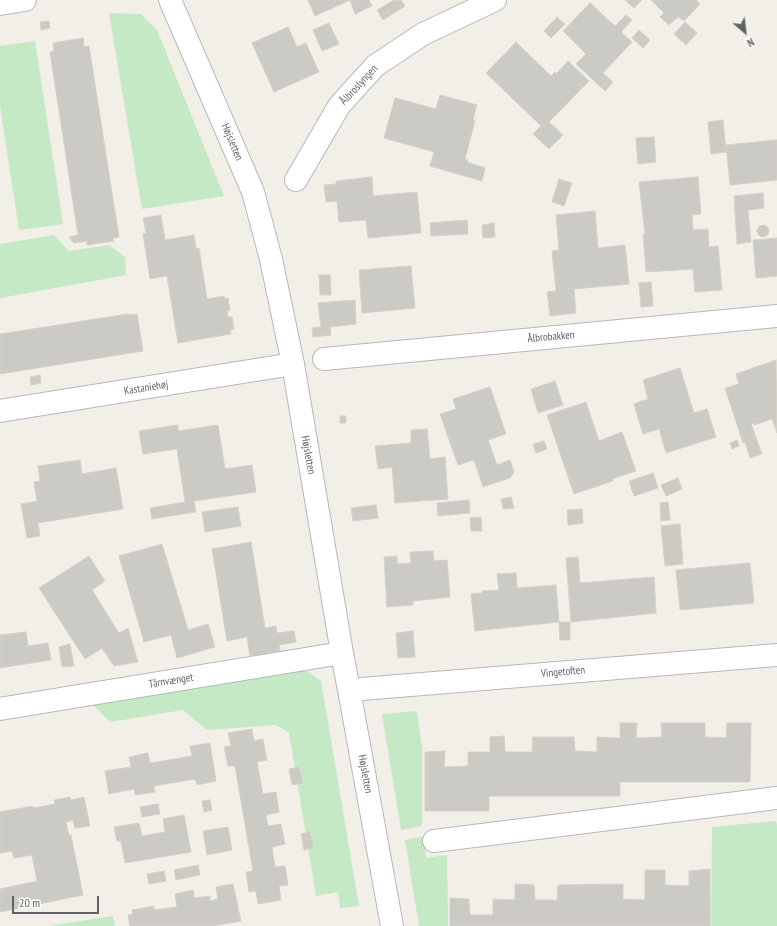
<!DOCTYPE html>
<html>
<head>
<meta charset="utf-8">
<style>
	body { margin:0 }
	#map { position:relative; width:777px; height:926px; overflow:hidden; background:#f1efe8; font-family:"PT Sans Narrow",sans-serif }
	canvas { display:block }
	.north { position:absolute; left:725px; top:12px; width:40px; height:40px; -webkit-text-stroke:3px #fff; paint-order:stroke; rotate:152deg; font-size:11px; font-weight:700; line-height:16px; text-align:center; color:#5f6368 }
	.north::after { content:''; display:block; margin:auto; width:14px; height:18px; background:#5f6368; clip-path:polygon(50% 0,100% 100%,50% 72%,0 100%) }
	.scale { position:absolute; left:12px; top:896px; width:87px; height:18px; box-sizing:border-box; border:2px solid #5f6368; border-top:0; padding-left:5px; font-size:12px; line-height:14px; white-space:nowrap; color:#5f6368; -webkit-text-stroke:3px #fff; paint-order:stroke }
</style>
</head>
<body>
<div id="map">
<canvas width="777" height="926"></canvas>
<div class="north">N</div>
<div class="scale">20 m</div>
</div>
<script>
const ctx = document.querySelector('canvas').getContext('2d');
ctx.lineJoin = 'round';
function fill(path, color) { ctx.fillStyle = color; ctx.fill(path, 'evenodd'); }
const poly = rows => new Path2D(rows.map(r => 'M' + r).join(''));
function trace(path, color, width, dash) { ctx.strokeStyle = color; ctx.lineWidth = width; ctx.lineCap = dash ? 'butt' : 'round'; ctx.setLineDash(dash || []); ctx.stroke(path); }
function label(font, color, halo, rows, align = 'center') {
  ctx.font = font + ' "PT Sans Narrow",sans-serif'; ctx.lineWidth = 3.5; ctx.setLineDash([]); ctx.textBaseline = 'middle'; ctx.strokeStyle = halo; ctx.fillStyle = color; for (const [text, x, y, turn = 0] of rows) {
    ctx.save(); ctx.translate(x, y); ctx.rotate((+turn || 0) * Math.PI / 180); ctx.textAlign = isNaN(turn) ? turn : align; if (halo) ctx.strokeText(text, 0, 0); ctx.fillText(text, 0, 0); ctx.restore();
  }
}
fill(poly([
	[109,13,141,14,157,30,224,196,142,209],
	[35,41,63,224,19,230,0,106,0,46],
	[54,235,69,251,109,245,125,257,126,275,0,298,0,244],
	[305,670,321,681,359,906,340,908,338,892,316,896,289,733,276,725,207,730,183,710,110,722,91,703],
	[417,711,422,749,422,826,401,830,382,714],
	[776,821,777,826,777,926,711,926,712,827],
	[424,836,426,858,447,855,448,926,419,926,405,840],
	[113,916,115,926,49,926]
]), '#c5e8c5');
const building = poly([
	[308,0,369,0,372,6,355,14,350,0,315,16,308,0],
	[394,0,401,0,405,6,383,20,377,10,394,0],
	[625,0,642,0,634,8,625,0],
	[651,0,696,0,700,4,684,21,678,17,669,25,660,17,664,13,651,0],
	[590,3,615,26,626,15,632,20,621,32,632,42,603,73,613,82,605,91,576,64,586,54,563,31,590,3],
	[557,17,565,24,551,38,544,31,557,17],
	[49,21,50,28,41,30,40,22,49,21],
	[685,22,697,33,686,45,674,34,685,22],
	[329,23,339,44,322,51,313,30,329,23],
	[288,27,297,47,306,43,319,72,274,92,252,43,288,27],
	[639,30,650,40,643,48,632,38,639,30],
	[83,38,84,47,89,46,119,237,113,238,114,241,87,245,87,241,74,243,69,237,78,235,50,52,54,51,53,43,83,38],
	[516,42,551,76,555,72,556,74,568,61,589,81,549,122,563,135,549,149,533,134,541,126,486,73,516,42],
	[440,95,477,105,473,120,475,121,465,159,468,160,467,162,485,168,482,181,430,166,434,152,384,138,395,98,436,109,440,95],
	[723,120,726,152,711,154,708,122,723,120],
	[654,137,656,162,638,164,636,138,654,137],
	[777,140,777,180,730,185,726,145,777,140],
	[372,177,373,196,417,192,421,233,368,238,366,220,339,222,337,201,326,202,324,185,336,184,336,181,372,177],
	[698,177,701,214,692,215,693,230,708,229,709,247,718,246,722,290,695,292,693,269,646,272,643,234,645,234,639,182,698,177],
	[559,179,572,183,564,206,552,202,559,179],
	[763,193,764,208,748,210,751,242,737,244,734,196,763,193],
	[595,211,598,248,625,245,629,284,574,289,576,313,550,316,547,292,556,291,552,251,559,250,556,215,595,211],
	[161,215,165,240,194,235,196,249,199,248,207,299,224,296,225,299,228,298,230,310,227,311,228,317,232,317,234,329,230,330,231,334,178,343,167,276,150,279,143,234,146,233,143,218,161,215],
	[467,220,468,234,431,236,430,223,467,220],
	[494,223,495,237,483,238,482,225,494,223],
	'757 231a6 6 0 1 1 12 0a6 6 0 1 1-12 0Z',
	[777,238,777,276,756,278,753,240,777,238],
	[411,266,415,308,362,313,359,270,411,266],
	[319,275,330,275,331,295,320,295,319,275],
	[651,282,653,306,641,307,639,283,651,282],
	[355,300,356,324,330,327,331,335,313,337,312,328,321,327,318,303,355,300],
	[128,314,128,315,137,314,143,351,0,374,0,334,128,314],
	[776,360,777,433,772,419,754,425,754,423,751,424,762,454,750,458,745,442,743,443,725,388,739,384,736,374,776,360],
	[680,368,694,413,707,409,716,437,666,453,659,429,643,434,634,404,648,399,643,380,680,368],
	[40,375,41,383,31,385,30,377,40,375],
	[555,381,563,405,538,413,531,389,555,381],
	[490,387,506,434,488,440,497,465,510,460,514,472,510,478,483,487,474,460,458,465,440,414,456,409,453,399,490,387],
	[586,402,599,441,622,432,636,471,612,479,613,481,574,494,547,415,586,402],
	[340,416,346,416,346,423,340,423,340,416],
	[178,425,178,431,218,425,225,469,252,465,256,492,194,501,196,512,152,519,150,508,185,502,177,449,143,454,139,431,178,425],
	[427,429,430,459,445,457,448,499,395,503,392,467,378,469,375,446,411,443,411,430,427,429],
	[737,440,739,446,732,449,730,443,737,440],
	[544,441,547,449,536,453,533,444,544,441],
	[80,460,82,474,116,468,123,509,38,523,40,536,27,538,21,504,37,501,34,482,40,481,38,466,80,460],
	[653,473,658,488,634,496,629,481,653,473],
	[678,478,682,489,666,496,661,485,678,478],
	[511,497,514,508,503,509,501,499,511,497],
	[469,500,470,513,438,516,437,503,469,500],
	[668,502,670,520,661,521,660,503,668,502],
	[376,505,378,518,353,521,351,508,376,505],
	[238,507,241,526,205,532,202,512,238,507],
	[582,509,583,523,568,525,567,510,582,509],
	[481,517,482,531,471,531,470,518,481,517],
	[680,524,683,564,665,566,661,526,680,524],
	[251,542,265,628,276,626,277,633,294,631,296,642,279,645,280,651,250,656,247,637,227,641,212,549,251,542],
	[162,544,188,630,208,624,215,647,177,658,171,635,144,642,119,556,162,544],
	[433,551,434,561,447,560,450,597,413,601,413,605,387,607,384,557,397,556,397,564,411,563,410,552,433,551],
	[89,556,105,581,92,590,119,633,128,628,138,662,114,666,102,648,85,659,39,588,89,556],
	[578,557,580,583,654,577,656,613,571,622,566,558,578,557],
	[750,563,754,603,680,610,676,570,750,563],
	[516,573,517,588,556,585,559,622,475,631,471,594,482,593,482,591,499,590,497,574,516,573],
	[559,622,570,622,570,640,560,640,559,622],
	[413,631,415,657,398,658,396,633,413,631],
	[26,632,28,646,48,643,51,660,0,668,0,635,26,632],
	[70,644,74,666,62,667,59,647,70,644],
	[620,723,637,723,636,738,662,737,661,723,705,723,705,737,726,738,727,723,751,723,750,782,620,782,620,796,489,796,489,811,425,811,425,752,445,751,444,767,468,766,468,752,490,752,490,737,504,736,505,752,532,752,533,737,574,737,575,751,597,752,597,737,620,738,620,723],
	[252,729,254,741,263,739,267,760,257,762,263,794,276,792,279,812,266,815,268,826,281,824,285,844,272,847,275,867,285,866,288,885,279,886,281,900,258,904,256,891,249,892,246,872,253,871,235,766,228,766,224,747,231,746,228,733,252,729],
	[210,743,216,781,197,785,195,779,154,786,155,792,135,795,134,789,109,794,105,771,131,767,129,757,148,753,150,763,192,756,190,746,210,743],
	[299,767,303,783,292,785,289,769,299,767],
	[70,797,71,800,84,797,90,826,75,828,73,820,66,822,69,836,71,835,83,895,0,912,0,889,37,881,32,855,14,858,12,851,0,853,0,812,33,806,33,808,55,804,54,800,70,797],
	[210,800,212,810,204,812,202,801,210,800],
	[158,804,160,814,142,817,140,807,158,804],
	[184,815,191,852,125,863,121,841,117,841,114,827,139,823,142,836,165,832,163,819,184,815],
	[228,827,232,850,207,855,203,831,228,827],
	[310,832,313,848,304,850,301,834,310,832],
	[198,865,200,875,176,880,174,870,198,865],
	[710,869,710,926,450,926,450,898,469,899,470,915,493,915,493,899,515,900,515,884,534,885,535,900,557,900,558,885,623,884,623,899,645,900,645,870,665,870,665,885,689,886,689,871,710,869],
	[164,871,166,881,149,884,147,874,164,871],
	[233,884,241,921,213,926,130,926,128,915,133,914,132,910,154,906,154,910,177,907,175,894,193,890,194,898,210,896,210,901,218,899,216,887,233,884]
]);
fill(building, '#cccac5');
trace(building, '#d6d1c6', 1);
const minor = poly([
	[170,0,253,192,271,259,293,364,342,653,349,690,392,926],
	[0,4,25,0],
	[296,180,339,106,375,66,423,34,495,0],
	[324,359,777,316],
	[0,411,293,364],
	[349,690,777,655],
	[0,709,342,653],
	[434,841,777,798]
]);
trace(minor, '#b5b8bc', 24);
trace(minor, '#fff', 22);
label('11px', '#5f6368', '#fff', [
	["Ålbroslyngen",359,85,-47],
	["Højsletten",232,142,67],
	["Ålbrobakken",551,337,-5],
	["Kastaniehøj",146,388,-9],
	["Højsletten",308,455,80],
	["Vingetoften",563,672,-5],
	["Tårnvænget",171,681,-9],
	["Højsletten",365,774,80]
]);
</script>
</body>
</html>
